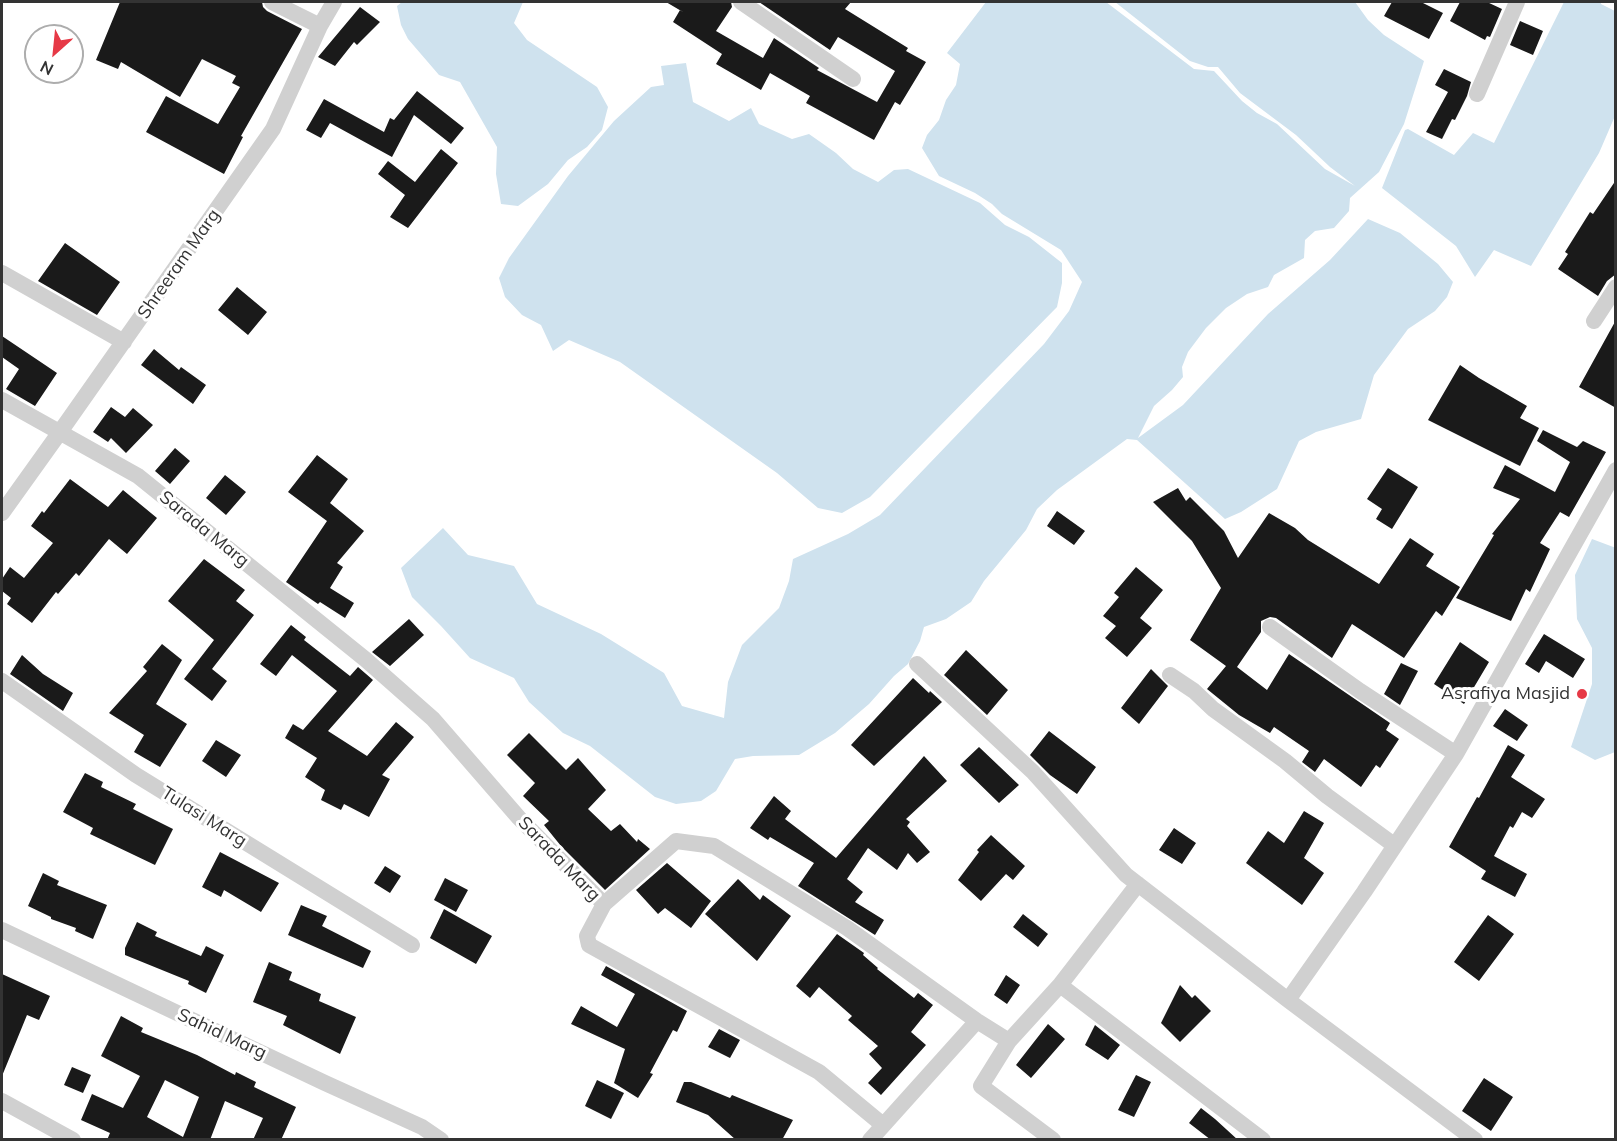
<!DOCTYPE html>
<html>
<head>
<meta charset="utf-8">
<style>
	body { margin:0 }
	#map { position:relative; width:1617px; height:1141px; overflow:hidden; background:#fff; font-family:Mulish,sans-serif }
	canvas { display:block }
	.frame { position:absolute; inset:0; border:3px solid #333; pointer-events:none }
	.north { position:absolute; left:24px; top:24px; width:60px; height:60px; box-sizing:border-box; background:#fff; border:2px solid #adadad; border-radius:50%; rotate:207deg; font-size:16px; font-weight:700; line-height:24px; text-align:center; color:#333 }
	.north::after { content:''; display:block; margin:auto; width:21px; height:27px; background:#e63946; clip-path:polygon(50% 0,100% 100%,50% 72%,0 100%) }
</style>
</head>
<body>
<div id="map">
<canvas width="1617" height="1141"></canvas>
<div class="frame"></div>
<div class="north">N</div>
</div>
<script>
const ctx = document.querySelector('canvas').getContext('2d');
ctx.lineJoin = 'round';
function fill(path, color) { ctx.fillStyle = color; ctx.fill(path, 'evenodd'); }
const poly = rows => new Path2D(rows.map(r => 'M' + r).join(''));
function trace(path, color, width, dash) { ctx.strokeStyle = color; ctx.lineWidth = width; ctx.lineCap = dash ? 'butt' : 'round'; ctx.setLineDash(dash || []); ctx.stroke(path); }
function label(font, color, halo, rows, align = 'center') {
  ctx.font = font + ' Mulish,sans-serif'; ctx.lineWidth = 6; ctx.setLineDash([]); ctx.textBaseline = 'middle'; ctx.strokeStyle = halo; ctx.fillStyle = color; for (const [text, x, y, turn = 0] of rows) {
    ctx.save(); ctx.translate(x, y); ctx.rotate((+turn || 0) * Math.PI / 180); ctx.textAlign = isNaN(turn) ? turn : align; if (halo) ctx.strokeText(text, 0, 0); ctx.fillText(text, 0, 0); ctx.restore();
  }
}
fill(poly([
	[402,2,523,2,514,23,527,40,597,87,608,107,602,130,587,147,568,160,548,184,518,206,501,204,496,174,497,147,460,82,439,75,408,39,401,25,397,6],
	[986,2,1106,2,1194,69,1214,71,1242,101,1257,113,1277,124,1325,169,1355,186,1330,167,1296,135,1240,93,1218,67,1208,67,1190,61,1115,2,1355,2,1368,20,1384,35,1424,61,1404,124,1379,172,1350,198,1349,211,1334,228,1315,231,1305,240,1304,258,1274,275,1268,287,1247,294,1226,308,1206,328,1188,352,1182,367,1183,377,1172,390,1154,406,1138,438,1183,405,1268,314,1330,260,1368,219,1400,233,1438,264,1453,282,1447,297,1435,311,1408,329,1374,375,1361,419,1316,432,1299,441,1277,489,1241,512,1225,519,1137,440,1127,439,1057,490,1037,509,1026,530,984,581,971,602,946,619,924,627,920,641,908,664,894,676,869,704,835,733,799,755,753,756,735,759,716,791,701,801,676,804,655,797,590,746,563,733,529,702,514,678,470,658,441,626,412,597,401,568,443,528,468,555,514,566,537,604,601,634,664,673,682,706,724,718,728,682,742,645,779,608,789,581,793,559,848,534,880,515,1044,344,1069,311,1082,282,1061,250,1002,214,992,204,975,193,939,176,922,148,927,135,939,120,946,100,956,85,960,64,947,53],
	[1564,2,1601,2,1601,4,1615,11,1615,116,1599,153,1531,266,1494,250,1475,277,1456,246,1382,188,1405,130,1408,129,1454,155,1473,133,1494,143],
	[686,63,693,102,729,121,751,108,759,124,792,139,809,134,836,153,853,169,878,182,894,170,908,169,980,203,1005,225,1029,237,1062,263,1062,283,1057,307,870,497,842,513,818,508,777,473,620,362,569,340,553,351,541,325,522,315,505,297,499,278,509,258,568,176,614,121,651,87,664,85,661,66],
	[1592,539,1616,548,1615,752,1595,760,1571,747,1592,684,1592,648,1577,619,1575,575]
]), '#cfe2ee');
fill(poly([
	[120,2,262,2,263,7,267,11,302,29,241,136,243,137,224,174,146,132,166,96,218,124,240,87,232,83,236,76,202,59,180,97,121,62,118,69,96,60],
	[666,2,731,2,732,7,716,31,763,58,774,38,819,68,817,70,877,102,895,71,838,37,830,50,759,2,851,2,845,9,908,48,906,51,926,62,900,105,895,102,874,140,806,103,810,96,770,73,761,90,716,64,722,54,673,22,680,10,683,12],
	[1392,2,1421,2,1443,13,1429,39,1384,16],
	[1460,2,1487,2,1502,9,1490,37,1487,36,1485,40,1450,21],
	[360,7,380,22,357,45,354,42,335,66,318,57],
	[1520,21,1543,31,1533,55,1510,45],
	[1444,69,1471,82,1467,96,1455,120,1452,119,1442,139,1426,132,1448,92,1435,85],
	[417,91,464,128,451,144,414,115,392,157,330,123,321,138,306,130,324,99,384,132,390,118,394,120],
	[441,149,458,163,408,228,390,217,405,195,378,174,388,161,415,182],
	[1616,180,1616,274,1607,281,1598,296,1558,269,1568,254,1565,252,1590,212,1593,214],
	[65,243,120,282,97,315,38,281],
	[237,287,267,312,248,335,218,310],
	[1616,320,1616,408,1579,387],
	[2,336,57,373,35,406,6,389,19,369,2,357],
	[154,349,179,370,181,367,206,385,193,404,141,365],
	[1460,365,1479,378,1527,406,1520,418,1539,428,1520,466,1428,420],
	[111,407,125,417,133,408,153,425,126,453,111,438,108,442,93,432],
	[1543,430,1577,447,1583,441,1606,452,1569,517,1560,512,1540,543,1550,549,1530,592,1526,589,1511,621,1456,598,1494,535,1492,534,1520,499,1493,488,1505,465,1555,492,1570,462,1537,441],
	[175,448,190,461,170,484,155,471],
	[317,455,348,479,330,503,364,531,337,563,343,567,330,588,354,603,345,618,320,602,318,604,286,582,327,521,288,492],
	[1388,468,1418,487,1392,529,1376,519,1382,509,1367,499],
	[225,475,246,492,226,515,206,498],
	[70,479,108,507,123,490,157,518,127,554,109,539,79,576,76,573,58,594,56,592,32,623,7,604,11,598,2,591,2,579,10,567,24,578,53,543,31,526,42,511,44,513],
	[1178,488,1186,501,1190,497,1224,531,1238,558,1269,513,1295,528,1308,540,1379,584,1410,538,1434,554,1426,566,1460,587,1442,616,1436,611,1404,658,1352,624,1332,658,1276,618,1270,617,1261,621,1261,632,1237,667,1267,690,1289,654,1390,723,1386,730,1399,739,1380,768,1376,765,1361,787,1324,759,1315,772,1302,762,1309,751,1274,727,1270,733,1239,715,1207,689,1226,666,1190,640,1221,588,1192,541,1153,502],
	[1057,511,1085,531,1074,545,1047,526],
	[204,559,245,590,236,601,254,615,212,669,227,681,212,701,184,679,214,640,168,601],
	[1136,567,1163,590,1140,618,1152,628,1127,657,1105,638,1116,626,1103,616,1119,597,1114,593],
	[409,619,424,635,390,666,372,652],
	[291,625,306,637,304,640,350,676,358,667,373,680,328,731,367,756,396,722,414,737,382,775,390,779,369,817,344,804,341,810,321,800,325,790,305,777,317,758,285,738,293,724,303,730,337,691,292,655,276,676,260,664],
	[1544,634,1585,659,1573,678,1546,661,1539,673,1525,664],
	[1460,642,1489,662,1464,704,1434,684],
	[162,644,182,660,156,704,187,724,160,767,134,752,144,735,109,713,147,671,143,667],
	[966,650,1008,690,987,715,944,675],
	[22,655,43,674,73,693,63,711,10,674],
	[1401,663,1418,671,1400,705,1384,694],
	[1151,669,1168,686,1139,724,1121,708],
	[913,678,929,693,930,691,942,702,874,766,851,745],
	[1505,709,1528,725,1517,741,1493,726],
	[1049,731,1096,767,1077,794,1050,775,1030,755],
	[529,733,566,770,578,758,606,790,588,809,611,831,620,824,637,842,638,839,650,849,605,890,561,846,544,825,549,821,523,796,535,783,507,755],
	[216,740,241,755,226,777,202,761],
	[1508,745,1525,755,1511,777,1545,799,1532,818,1522,812,1513,828,1510,826,1494,856,1527,874,1515,897,1481,879,1486,871,1449,847,1477,797,1479,798],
	[979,747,1019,785,999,803,960,765],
	[924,756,947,781,906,819,910,822,907,826,930,852,917,863,908,853,897,870,868,848,847,879,863,892,855,902,884,920,875,935,798,886,814,863,770,837,768,840,750,828,774,796,791,811,785,819,836,858],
	[85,773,103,782,101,787,136,804,133,809,173,829,155,865,90,834,93,828,63,812],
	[1304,811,1324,823,1304,858,1324,873,1302,905,1246,863,1268,831,1284,843],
	[1174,828,1196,843,1182,864,1159,850],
	[991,835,1025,866,1013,880,1006,874,981,901,958,880,979,852,977,850],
	[220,852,279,883,261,912,224,890,221,897,202,887],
	[667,863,711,901,691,928,665,908,658,914,636,890],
	[385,866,401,876,390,893,374,883],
	[43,873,59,881,57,885,107,905,93,939,75,931,76,928,51,919,51,917,28,906],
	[445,878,468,890,456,912,434,900],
	[738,879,760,900,763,895,791,916,757,961,705,914],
	[301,905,327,916,322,926,371,951,363,968,288,935],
	[444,909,492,936,476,964,430,938],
	[1023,914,1048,934,1038,947,1013,927],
	[1488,915,1514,934,1479,981,1454,962],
	[137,922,157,932,155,936,201,956,206,946,224,955,206,993,188,984,189,981,125,955,125,948],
	[837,934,864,953,863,955,878,968,877,969,914,998,918,993,933,1005,911,1032,926,1045,881,1095,868,1083,882,1068,869,1054,878,1046,848,1020,852,1016,819,987,810,998,796,986],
	[269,962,292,972,289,980,321,994,319,1001,356,1017,340,1054,283,1025,287,1016,253,1002],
	[606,966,687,1011,677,1032,673,1030,650,1073,653,1074,638,1098,614,1083,625,1049,571,1024,581,1006,617,1027,635,994,601,975],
	[2,974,50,996,39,1020,27,1015,2,1076],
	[1006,975,1020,985,1007,1004,994,995],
	[1180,985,1192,998,1195,995,1211,1011,1180,1042,1161,1023],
	[121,1016,143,1028,141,1032,197,1055,235,1075,236,1072,256,1082,254,1087,296,1107,281,1140,253,1140,263,1118,225,1101,210,1140,107,1140,110,1133,81,1120,92,1094,123,1108,140,1076,101,1056],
	[165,1080,199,1097,183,1137,147,1117],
	[1048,1024,1065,1039,1031,1078,1016,1065],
	[1095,1025,1120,1045,1108,1060,1085,1045],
	[719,1029,740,1040,730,1058,708,1047],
	[72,1067,91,1075,83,1093,64,1085],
	[1136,1075,1151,1082,1134,1117,1118,1110],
	[1484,1078,1513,1097,1491,1131,1462,1111],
	[597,1080,624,1093,611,1119,585,1106],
	[684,1082,691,1082,730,1098,732,1095,793,1120,782,1140,736,1140,708,1115,676,1102],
	[1201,1108,1215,1119,1238,1140,1211,1140,1189,1123]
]), '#1a1a1a');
trace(poly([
	[272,2,320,26],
	[741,2,853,79],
	[1477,94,1517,2],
	[2,273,124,342],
	[1594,321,1616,287],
	[2,400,138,476,365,659,433,719,519,818,604,904],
	[2,513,60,432,273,129,320,26,334,2],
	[1270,627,1360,691,1456,754],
	[917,664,1033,772,1126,875,1288,1000,1475,1140],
	[1170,675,1194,691,1213,709,1285,761,1327,796,1394,845],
	[2,681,136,775,412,945],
	[2,930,325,1083,422,1127,441,1140],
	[1060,985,1138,884],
	[1288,1000,1364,892,1456,754,1616,470],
	[2,1101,73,1140],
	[883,1125,819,1072,589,945,587,936,604,904,676,841,714,846,847,928,977,1021,1009,1041],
	[870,1140,977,1021],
	[1053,1140,981,1086,1009,1041,1060,985,1263,1140]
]), '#d0d0d0', 16);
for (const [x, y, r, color] of [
	[1582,694,6,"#e63946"]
]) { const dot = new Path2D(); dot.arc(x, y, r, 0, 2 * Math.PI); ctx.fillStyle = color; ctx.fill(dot); trace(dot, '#fff', 2); }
label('18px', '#333', '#fff', [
	["Shreeram Marg",179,264,-55],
	["Sarada Marg",204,529,39],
	["Tulasi Marg",204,817,32],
	["Sarada Marg",559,859,46],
	["Sahid Marg",222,1034,25]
]);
label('18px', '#333', '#fff', [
	["Asrafiya Masjid",1570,694]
], 'right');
</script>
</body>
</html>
